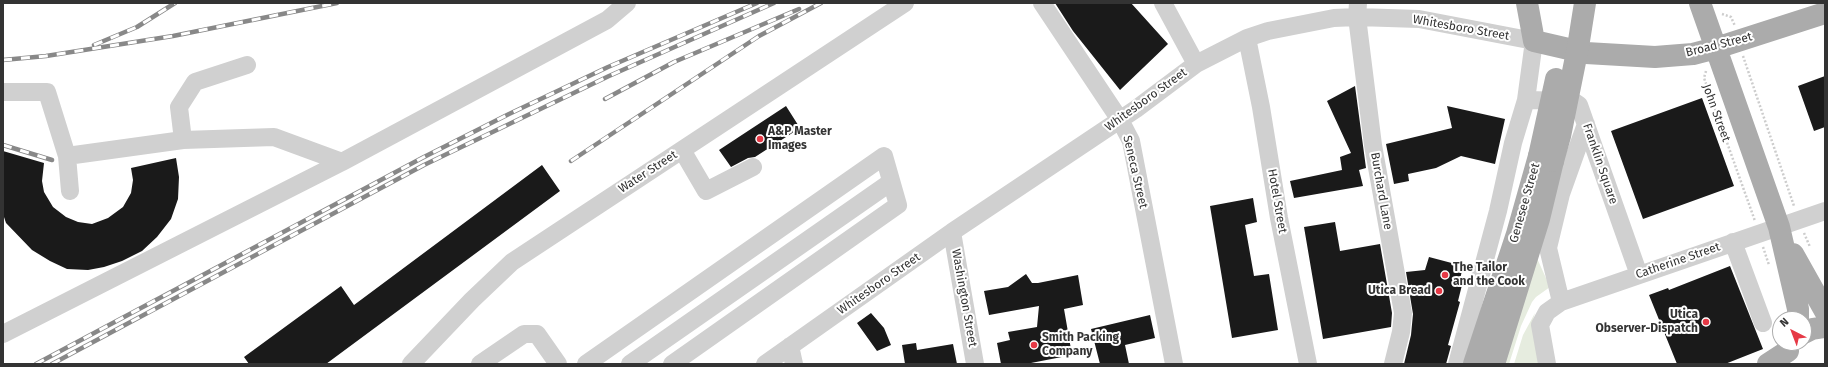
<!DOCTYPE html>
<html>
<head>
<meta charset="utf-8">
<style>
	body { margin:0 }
	#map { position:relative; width:1828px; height:367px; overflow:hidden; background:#fff; font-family:"Fira Sans",sans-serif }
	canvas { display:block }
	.frame { position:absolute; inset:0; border:4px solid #333; pointer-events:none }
	.north { position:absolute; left:1772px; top:311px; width:40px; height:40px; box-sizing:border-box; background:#fff; border:1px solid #adadad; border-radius:50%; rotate:318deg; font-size:11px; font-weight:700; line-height:16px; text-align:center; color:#333 }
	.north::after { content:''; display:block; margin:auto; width:14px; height:18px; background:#e63946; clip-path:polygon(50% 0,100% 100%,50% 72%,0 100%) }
</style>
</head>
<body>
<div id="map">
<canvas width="1828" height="367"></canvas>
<div class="frame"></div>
<div class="north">N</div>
</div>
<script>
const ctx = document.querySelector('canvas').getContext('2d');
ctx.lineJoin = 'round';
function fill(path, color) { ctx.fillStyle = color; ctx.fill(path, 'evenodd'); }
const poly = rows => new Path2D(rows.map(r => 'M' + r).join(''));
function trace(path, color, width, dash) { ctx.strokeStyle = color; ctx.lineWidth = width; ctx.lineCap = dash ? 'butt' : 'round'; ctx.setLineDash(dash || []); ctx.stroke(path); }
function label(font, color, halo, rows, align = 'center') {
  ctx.font = font + ' "Fira Sans",sans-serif'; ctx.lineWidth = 4; ctx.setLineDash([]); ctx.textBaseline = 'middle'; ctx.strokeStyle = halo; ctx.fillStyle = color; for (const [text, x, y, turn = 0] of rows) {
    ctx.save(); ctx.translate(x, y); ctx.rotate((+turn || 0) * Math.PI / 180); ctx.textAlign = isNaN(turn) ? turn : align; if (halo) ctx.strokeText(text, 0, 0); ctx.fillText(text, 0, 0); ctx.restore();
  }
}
fill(poly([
	[1536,256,1550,287,1536,297,1532,302,1521,326,1509,364,1504,364],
	[1535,313,1533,320,1539,364,1514,364,1523,335]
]), '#e6ecdf');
fill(poly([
	[1055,3,1131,3,1168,44,1120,90,1073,31],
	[1825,76,1825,127,1814,131,1798,86],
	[1355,86,1366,168,1359,170,1363,186,1294,198,1290,181,1342,170,1340,157,1351,153,1327,101],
	[1702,98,1734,186,1643,219,1611,131],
	[786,106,800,128,755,157,748,158,731,167,719,150],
	[1447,106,1505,119,1495,164,1461,156,1436,168,1408,174,1409,181,1394,184,1386,144,1452,128],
	[3,151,44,163,42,181,44,192,53,207,66,217,78,222,92,224,108,218,123,207,131,193,133,180,131,168,176,158,179,177,178,199,171,219,157,237,142,251,122,261,104,267,88,270,67,269,50,261,32,250,6,223,3,214],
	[542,165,560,191,326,364,249,364,244,357,341,286,354,305],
	[1253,198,1257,222,1245,225,1254,276,1269,274,1278,330,1232,338,1210,206],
	[1335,222,1340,251,1380,244,1392,313,1391,327,1323,339,1304,227],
	[1429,257,1463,266,1459,284,1462,285,1458,301,1460,302,1448,345,1451,346,1446,364,1404,364,1411,335,1413,314,1406,272,1425,270],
	[1730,266,1763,349,1725,364,1677,364,1649,295,1668,288,1669,290],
	[1026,274,1032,283,1038,283,1078,275,1083,305,1064,309,1072,355,1031,363,1032,364,1001,364,997,343,1010,340,1008,332,1037,327,1039,306,989,315,984,291,1008,287],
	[871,313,884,328,891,345,877,351,857,323],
	[1150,315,1155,338,1125,345,1129,364,1100,364,1091,329],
	[916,343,917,350,953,344,957,364,905,364,902,345]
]), '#1a1a1a');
trace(poly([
	[1722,14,1731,17,1735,26],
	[1743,56,1794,206],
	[1706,71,1704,78,1755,221],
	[1804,233,1810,247],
	[1763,247,1769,265]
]), '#cdcdcd', 2.5, [2, 2]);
trace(poly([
	[1042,3,1120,120,1131,141,1174,364],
	[1163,3,1196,64],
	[1358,3,1357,17,1373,145,1403,313,1401,332,1393,364],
	[1247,38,1261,107,1279,218,1308,364],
	[3,92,47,92,67,156],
	[1526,100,1573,101,1579,105,1639,275],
	[183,140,179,107,195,82,247,65],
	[682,150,706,191,753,167],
	[70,191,67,156,183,140,274,137,342,162],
	[952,232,975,364],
	[1733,242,1763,323],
	[1561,302,1548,248,1561,194,1586,124],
	[3,334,342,162,607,20,627,3],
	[790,346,794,364],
	[411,364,472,300,512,262,905,3],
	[480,364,524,334,537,334,558,364],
	[586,364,884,156,898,205,672,364],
	[630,364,891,182],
	[765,364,952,232,1136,109,1196,64,1247,38,1268,31,1334,18,1357,17,1419,19,1534,41,1526,100,1513,143,1498,211,1457,364],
	[1547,364,1540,325,1547,312,1561,302,1825,211]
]), '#d0d0d0', 18);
trace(poly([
	[1527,3,1534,41,1586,53,1655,57,1693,54,1716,48,1825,13],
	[1700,3,1779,227,1798,309,1798,319],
	[1793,254,1825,311],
	[1804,333,1812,329,1825,327],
	[1474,364,1517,234,1539,156],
	[1494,364,1539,219,1553,161],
	[1768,364,1788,351]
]), '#ababab', 22);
const rail = poly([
	[94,45,137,27,175,3],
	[3,60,46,56,173,36,337,3],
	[605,99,674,62,799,9],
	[3,145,52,160],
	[571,161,759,36,821,3],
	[36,364,422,158,509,114,608,67,757,3],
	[52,364,424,165,609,76,774,3]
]);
trace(rail, '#888', 4.5);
trace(rail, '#fff', 3, [9]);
trace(poly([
	[1539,156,1556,79],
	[1553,161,1560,136,1578,47,1585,3]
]), '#ababab', 22);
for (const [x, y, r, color] of [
	[760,139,4,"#e63946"],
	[1445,275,4,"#e63946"],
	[1439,291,4,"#e63946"],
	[1706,322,4,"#e63946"],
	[1034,345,4,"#e63946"]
]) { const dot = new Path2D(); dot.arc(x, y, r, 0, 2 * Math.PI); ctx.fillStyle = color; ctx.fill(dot); trace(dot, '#fff', 1.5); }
label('12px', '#333', '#fff', [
	["Whitesboro Street",1461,28,10],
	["Broad Street",1719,45,-14],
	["Whitesboro Street",1146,100,-36],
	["John Street",1716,113,70],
	["Franklin Square",1600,164,71],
	["Water Street",648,172,-33],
	["Seneca Street",1135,172,77],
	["Burchard Lane",1381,191,80],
	["Hotel Street",1277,201,80],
	["Genesee Street",1525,203,-74],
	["Catherine Street",1678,261,-19],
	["Whitesboro Street",879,284,-35],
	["Washington Street",964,298,80]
]);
label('bold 12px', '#333', '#fff', [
	["A&P Master",768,132],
	["Images",768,146],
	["The Tailor",1453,268],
	["and the Cook",1453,282],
	["Utica Bread",1431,291,"right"],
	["Utica",1698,315,"right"],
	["Observer-Dispatch",1698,329,"right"],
	["Smith Packing",1042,338],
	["Company",1042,352]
], 'left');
</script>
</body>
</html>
